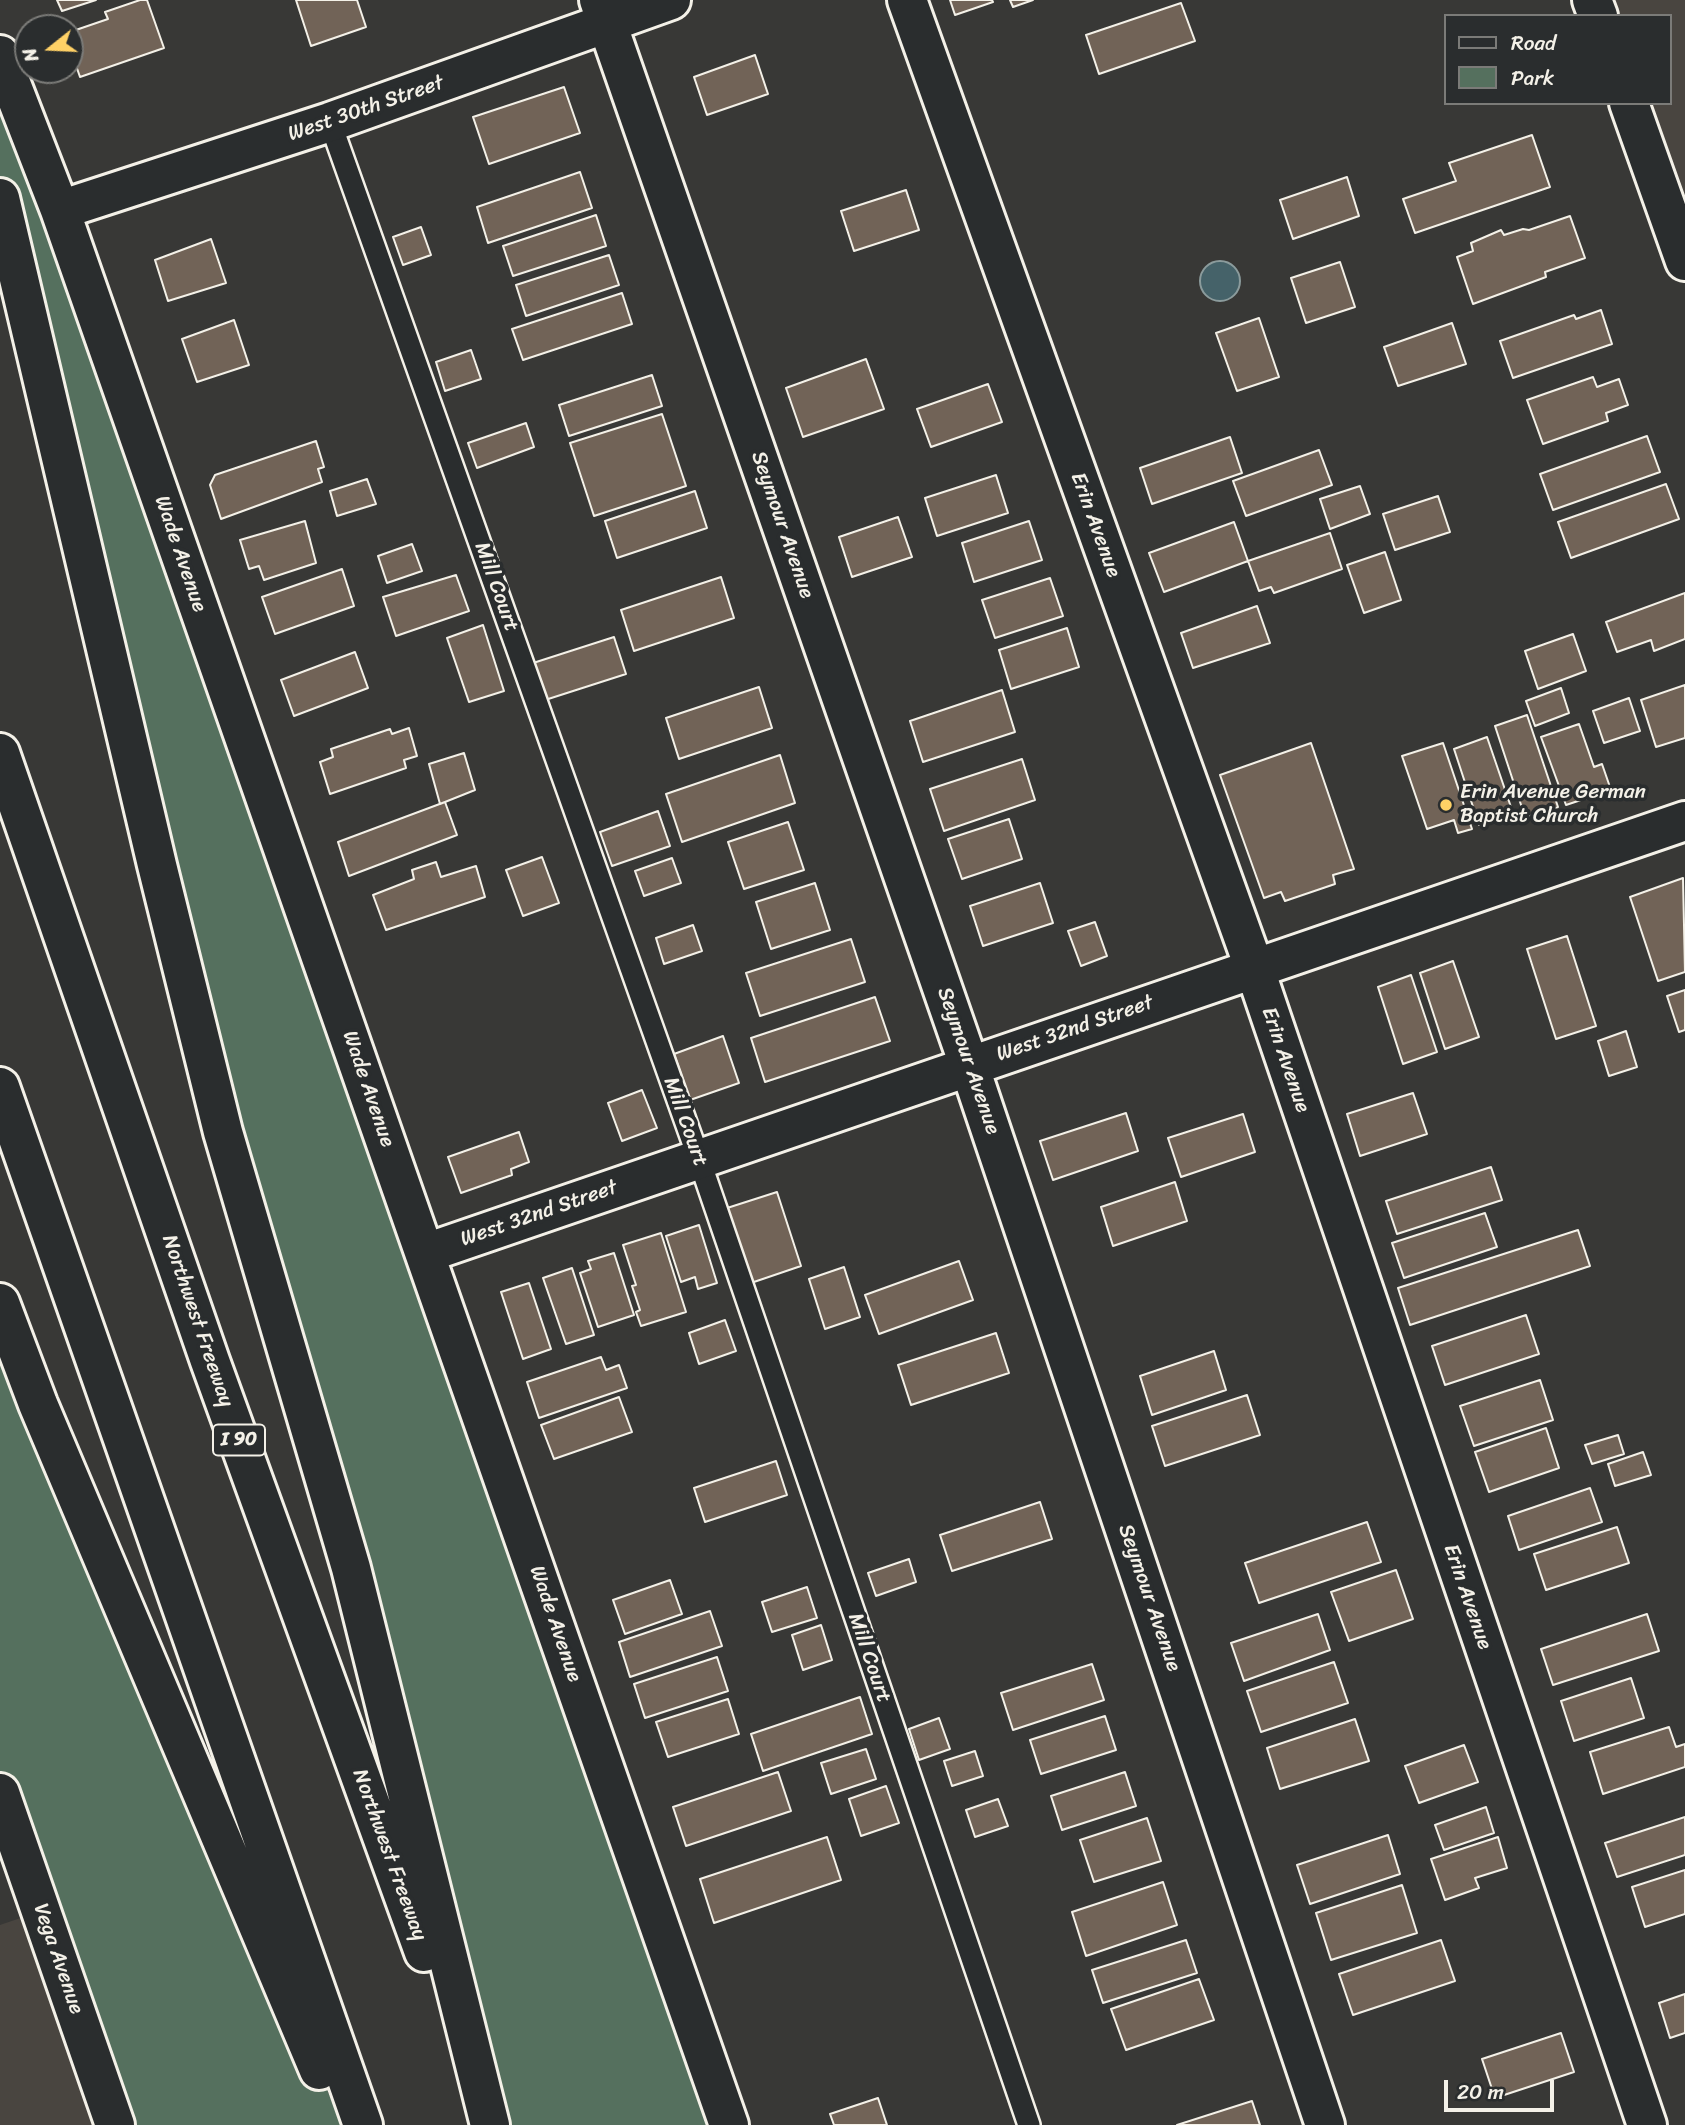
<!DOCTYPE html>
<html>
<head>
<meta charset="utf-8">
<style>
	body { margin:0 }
	#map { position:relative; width:1685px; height:2125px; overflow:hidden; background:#383836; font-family:Sriracha,sans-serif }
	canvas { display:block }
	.legend { position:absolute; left:1444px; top:14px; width:228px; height:91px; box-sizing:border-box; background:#2a2d2e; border:2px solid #7b7b78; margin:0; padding:9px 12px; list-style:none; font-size:21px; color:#f4f1e8 }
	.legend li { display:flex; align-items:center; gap:14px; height:35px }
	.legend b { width:35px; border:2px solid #7b7b78 }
	.north { position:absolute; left:14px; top:14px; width:70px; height:70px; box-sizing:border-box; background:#2a2d2e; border:2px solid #7b7b78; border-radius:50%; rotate:252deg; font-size:19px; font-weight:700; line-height:28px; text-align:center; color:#f4f1e8 }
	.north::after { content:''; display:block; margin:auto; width:24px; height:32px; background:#ffd166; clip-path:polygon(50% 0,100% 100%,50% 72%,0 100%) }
	.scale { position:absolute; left:1444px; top:2080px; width:110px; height:32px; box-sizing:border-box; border:4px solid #f4f1e8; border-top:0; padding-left:9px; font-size:21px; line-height:24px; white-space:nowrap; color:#f4f1e8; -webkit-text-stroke:5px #2a2d2e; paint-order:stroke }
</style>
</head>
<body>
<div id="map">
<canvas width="1685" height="2125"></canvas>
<ul class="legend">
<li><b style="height:9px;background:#2a2d2e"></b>Road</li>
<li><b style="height:19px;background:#55705e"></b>Park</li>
</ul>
<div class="north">N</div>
<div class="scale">20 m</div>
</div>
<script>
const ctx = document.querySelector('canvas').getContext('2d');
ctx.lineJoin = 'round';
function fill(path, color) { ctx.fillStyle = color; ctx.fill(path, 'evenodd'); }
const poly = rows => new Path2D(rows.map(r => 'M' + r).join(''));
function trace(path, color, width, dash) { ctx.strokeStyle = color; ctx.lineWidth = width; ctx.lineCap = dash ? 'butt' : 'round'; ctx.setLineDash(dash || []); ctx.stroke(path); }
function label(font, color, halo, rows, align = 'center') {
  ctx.font = font + ' Sriracha,sans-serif'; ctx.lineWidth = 7; ctx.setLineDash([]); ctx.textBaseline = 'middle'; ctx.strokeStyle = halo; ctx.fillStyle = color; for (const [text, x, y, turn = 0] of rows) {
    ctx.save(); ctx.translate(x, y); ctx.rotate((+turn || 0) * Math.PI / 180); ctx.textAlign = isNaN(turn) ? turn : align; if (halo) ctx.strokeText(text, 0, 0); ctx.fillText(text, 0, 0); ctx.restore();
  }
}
fill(poly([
	[1592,0,1685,0,1685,261,1629,103,1669,103,1669,16,1598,16],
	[41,1911,115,2125,0,2125,0,1925]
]), '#494540');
fill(poly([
	[0,55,729,2125,490,2125,0,198],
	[0,1310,38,1404,342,2125,115,2125,0,1793]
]), '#55705e');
const water = poly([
	'1200 281a20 20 0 1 1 40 0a20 20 0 1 1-40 0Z'
]);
fill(water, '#456269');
trace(water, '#8b9b9c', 2);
const building = poly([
	[57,0,96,0,62,11,57,0],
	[140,0,147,0,164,48,80,77,70,48,70,32,108,19,105,12,140,0],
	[296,0,357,0,366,27,311,46,296,0],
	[950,0,992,0,993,2,955,15,950,0],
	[1010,0,1033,0,1013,7,1010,0],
	[1181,3,1195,41,1099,74,1086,35,1181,3],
	[755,55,768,94,707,115,694,77,755,55],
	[564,87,580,133,489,164,473,117,564,87],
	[1532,135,1550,187,1415,233,1403,199,1456,181,1449,163,1532,135],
	[580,172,592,208,488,243,477,207,580,172],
	[1347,177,1359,216,1293,239,1280,200,1347,177],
	[906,190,919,230,854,251,841,211,906,190],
	[596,215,606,246,513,276,503,246,596,215],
	[1570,216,1585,258,1545,272,1546,277,1473,304,1457,257,1473,251,1471,243,1501,230,1504,235,1523,229,1529,230,1570,216],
	[421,227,431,255,403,265,393,237,421,227],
	[211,239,226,283,168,301,155,260,211,239],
	[609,255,619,285,526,316,516,285,609,255],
	[1340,262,1355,307,1306,323,1291,278,1340,262],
	[622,293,632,324,523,360,512,329,622,293],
	[1601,310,1612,344,1513,378,1500,341,1574,315,1576,319,1601,310],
	[1259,318,1279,377,1237,391,1216,333,1259,318],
	[234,320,249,365,197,382,182,339,234,320],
	[1452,323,1466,364,1398,386,1384,347,1452,323],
	[471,350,481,379,445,391,436,362,471,350],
	[866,359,884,409,803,437,786,388,866,359],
	[652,375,662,406,569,436,559,405,652,375],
	[1593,377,1597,387,1619,379,1628,405,1606,413,1608,421,1543,444,1527,400,1593,377],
	[988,384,1002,422,931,447,917,409,988,384],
	[662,414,686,486,594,516,570,443,662,414],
	[526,423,534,447,477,468,468,443,526,423],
	[1647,436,1660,472,1553,510,1540,474,1647,436],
	[1230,437,1242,473,1152,504,1140,468,1230,437],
	[316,441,324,467,318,469,322,482,221,519,210,485,215,475,316,441],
	[1319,450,1332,485,1246,516,1233,481,1319,450],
	[996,475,1008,513,937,536,925,498,996,475],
	[367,479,376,504,337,516,330,491,367,479],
	[1666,484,1679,519,1571,558,1558,522,1666,484],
	[1360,486,1370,514,1330,529,1320,499,1360,486],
	[695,491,707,528,617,558,605,521,695,491],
	[1438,496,1450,532,1395,550,1383,514,1438,496],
	[898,517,912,557,852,577,839,537,898,517],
	[305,521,316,563,264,580,259,566,249,569,240,540,305,521],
	[1029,521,1042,560,974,582,962,543,1029,521],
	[1234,522,1248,561,1164,592,1149,553,1234,522],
	[1330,533,1342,569,1274,593,1271,587,1259,591,1248,561,1330,533],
	[412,544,422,571,387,583,378,556,412,544],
	[1385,552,1401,600,1364,613,1347,565,1385,552],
	[342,569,354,606,275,634,262,597,342,569],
	[456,575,469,611,396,636,383,597,456,575],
	[721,577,734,618,634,651,621,610,721,577],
	[1050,578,1063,616,995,638,982,600,1050,578],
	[1685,593,1685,639,1654,651,1651,640,1617,652,1606,622,1685,593],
	[1257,606,1270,643,1193,668,1181,633,1257,606],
	[483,625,504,691,469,702,447,638,483,625],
	[1067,628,1079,667,1011,689,999,650,1067,628],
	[1573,634,1586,671,1538,689,1525,651,1573,634],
	[614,637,626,674,542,701,530,664,614,637],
	[355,652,368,688,294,716,281,680,355,652],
	[1685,685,1685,738,1656,747,1641,700,1685,685],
	[759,687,772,728,679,759,666,718,759,687],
	[1561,688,1569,713,1535,726,1526,701,1561,688],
	[1002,690,1015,732,923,762,910,721,1002,690],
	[1629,698,1640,731,1604,743,1593,711,1629,698],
	[1527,715,1558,807,1525,817,1495,726,1527,715],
	[1579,724,1594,767,1602,764,1611,790,1566,805,1541,737,1579,724],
	[409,728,417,756,404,760,406,768,330,794,320,762,333,757,331,749,390,729,392,734,409,728],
	[1487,737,1513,813,1479,825,1454,749,1487,737],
	[1311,743,1354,869,1333,875,1335,884,1285,901,1281,892,1264,898,1220,775,1311,743],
	[1443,743,1472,829,1458,833,1454,820,1427,829,1402,756,1443,743],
	[464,753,475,790,440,804,429,764,464,753],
	[780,755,795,803,682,842,666,794,780,755],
	[1022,759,1035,800,944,831,930,789,1022,759],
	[445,802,457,835,349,876,338,842,445,802],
	[658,811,670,846,612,866,600,832,658,811],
	[1009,819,1022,859,962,879,948,839,1009,819],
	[788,822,804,870,744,889,728,842,788,822],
	[542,857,559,903,523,916,506,870,542,857],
	[672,858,681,883,644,896,635,871,672,858],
	[436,862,441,877,476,866,485,897,386,930,373,895,414,879,412,870,436,862],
	[1683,878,1685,972,1658,981,1630,897,1683,878],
	[815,883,830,930,771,949,756,902,815,883],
	[1040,883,1053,923,983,946,970,906,1040,883],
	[1095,922,1107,956,1081,966,1068,931,1095,922],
	[693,925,702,951,664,964,656,938,693,925],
	[1567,936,1596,1026,1556,1039,1527,949,1567,936],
	[851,939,865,982,760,1016,746,973,851,939],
	[1453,961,1479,1037,1445,1049,1420,973,1453,961],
	[1411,975,1437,1052,1403,1064,1378,987,1411,975],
	[1685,990,1685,1030,1679,1032,1667,996,1685,990],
	[875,997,890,1041,765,1082,751,1038,875,997],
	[1626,1031,1637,1067,1609,1076,1598,1041,1626,1031],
	[723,1036,739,1083,690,1100,674,1054,723,1036],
	[642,1090,657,1128,622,1141,608,1103,642,1090],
	[1413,1093,1427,1134,1360,1156,1347,1114,1413,1093],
	[1126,1113,1138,1151,1053,1180,1040,1141,1126,1113],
	[1243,1114,1255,1152,1181,1177,1168,1138,1243,1114],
	[519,1132,529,1162,511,1169,512,1175,461,1193,448,1157,519,1132],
	[1491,1167,1502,1200,1397,1234,1386,1201,1491,1167],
	[1175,1182,1187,1221,1113,1246,1101,1207,1175,1182],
	[777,1192,801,1266,748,1284,724,1209,777,1192],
	[1485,1213,1497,1247,1404,1278,1392,1243,1485,1213],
	[699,1225,717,1283,698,1289,695,1277,681,1282,666,1236,699,1225],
	[1578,1230,1590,1266,1410,1325,1398,1288,1578,1230],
	[661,1233,686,1312,641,1326,636,1312,640,1310,632,1286,636,1285,623,1245,661,1233],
	[614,1253,634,1315,598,1327,580,1273,591,1269,588,1261,614,1253],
	[959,1261,973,1300,879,1334,865,1295,959,1261],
	[844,1267,860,1317,825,1329,809,1279,844,1267],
	[572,1268,594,1335,566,1344,543,1278,572,1268],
	[529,1283,551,1349,523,1359,501,1292,529,1283],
	[1526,1315,1539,1354,1445,1385,1432,1346,1526,1315],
	[725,1320,736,1351,699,1364,689,1333,725,1320],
	[996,1333,1009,1373,911,1405,898,1365,996,1333],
	[1214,1351,1226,1390,1152,1415,1140,1376,1214,1351],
	[601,1357,606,1370,619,1365,627,1388,539,1418,527,1382,601,1357],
	[1540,1380,1553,1420,1474,1446,1460,1406,1540,1380],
	[1247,1395,1260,1435,1165,1466,1152,1426,1247,1395],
	[619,1397,632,1432,554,1459,541,1425,619,1397],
	[1546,1428,1559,1468,1489,1492,1475,1452,1546,1428],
	[1618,1435,1624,1454,1592,1464,1585,1445,1618,1435],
	[1643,1452,1651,1475,1615,1486,1608,1464,1643,1452],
	[776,1461,787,1495,705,1522,694,1488,776,1461],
	[1590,1488,1602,1522,1519,1550,1508,1516,1590,1488],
	[1040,1502,1052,1539,952,1571,940,1535,1040,1502],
	[1367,1522,1381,1562,1259,1603,1245,1563,1367,1522],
	[1617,1527,1629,1563,1546,1590,1534,1554,1617,1527],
	[909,1559,916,1582,876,1596,868,1573,909,1559],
	[1396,1570,1413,1619,1349,1641,1331,1592,1396,1570],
	[670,1580,682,1614,625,1634,613,1600,670,1580],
	[807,1587,817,1618,772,1632,762,1602,807,1587],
	[710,1611,722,1646,630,1677,619,1642,710,1611],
	[1318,1614,1330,1650,1244,1681,1231,1643,1318,1614],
	[1647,1614,1659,1651,1553,1685,1541,1649,1647,1614],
	[821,1625,832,1660,803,1670,792,1635,821,1625],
	[717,1657,728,1691,645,1718,634,1684,717,1657],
	[1334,1662,1348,1703,1261,1732,1247,1691,1334,1662],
	[1092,1664,1104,1700,1013,1730,1001,1693,1092,1664],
	[1631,1678,1644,1718,1574,1741,1561,1701,1631,1678],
	[860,1697,872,1734,763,1771,751,1734,860,1697],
	[728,1699,739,1734,668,1757,656,1722,728,1699],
	[1105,1716,1116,1750,1041,1774,1030,1740,1105,1716],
	[939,1718,950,1749,919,1760,909,1729,939,1718],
	[1355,1719,1369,1761,1280,1789,1267,1748,1355,1719],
	[1669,1727,1676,1747,1685,1744,1685,1767,1603,1794,1590,1752,1669,1727],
	[1464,1745,1478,1782,1419,1803,1405,1766,1464,1745],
	[866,1749,876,1779,831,1794,821,1763,866,1749],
	[975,1751,983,1776,952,1786,944,1761,975,1751],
	[778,1772,791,1811,686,1846,673,1807,778,1772],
	[1125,1772,1136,1806,1062,1830,1051,1796,1125,1772],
	[886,1786,899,1823,861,1836,849,1799,886,1786],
	[998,1799,1008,1826,975,1837,966,1810,998,1799],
	[1486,1807,1494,1833,1444,1850,1435,1825,1486,1807],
	[1685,1817,1685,1855,1617,1877,1605,1843,1685,1817],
	[1147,1818,1161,1861,1094,1882,1080,1840,1147,1818],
	[1388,1835,1400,1874,1310,1904,1297,1865,1388,1835],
	[827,1837,841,1880,714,1923,700,1879,827,1837],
	[1498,1837,1507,1868,1475,1878,1479,1888,1445,1900,1431,1859,1498,1837],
	[1685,1870,1685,1914,1645,1927,1632,1887,1685,1870],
	[1163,1882,1177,1925,1086,1956,1072,1912,1163,1882],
	[1402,1885,1417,1933,1331,1960,1316,1913,1402,1885],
	[1186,1940,1197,1973,1103,2003,1092,1970,1186,1940],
	[1441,1940,1455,1981,1353,2015,1339,1974,1441,1940],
	[1199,1979,1214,2020,1126,2050,1111,2009,1199,1979],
	[1685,1994,1685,2033,1670,2038,1659,2003,1685,1994],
	[1561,2033,1574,2072,1495,2098,1482,2059,1561,2033],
	[878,2098,887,2125,834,2125,830,2114,878,2098],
	[1252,2101,1260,2125,1177,2125,1252,2101]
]);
fill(building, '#716357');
trace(building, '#f4f1e8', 2);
const service = poly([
	[330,122,699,1159,1029,2125]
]);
const minor = poly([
	[599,0,969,1065,1325,2125],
	[907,0,1254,967,1647,2125],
	[1592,0,1598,16],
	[0,55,60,210,729,2125],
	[1629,103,1685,261],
	[60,210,330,122,671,0],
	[426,1253,1685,821],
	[0,1793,115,2125]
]);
const motorway = poly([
	[0,198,157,865,223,1132,351,1568,490,2125],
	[0,753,210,1361,424,1952],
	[0,1087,363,2125],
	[0,1303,38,1404,319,2070]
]);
trace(service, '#f4f1e8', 26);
trace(minor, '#f4f1e8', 44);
trace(motorway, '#f4f1e8', 44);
trace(service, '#2a2d2e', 21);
trace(minor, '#2a2d2e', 38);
trace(motorway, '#2a2d2e', 38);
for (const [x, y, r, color] of [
	[1446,805,7,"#ffd166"]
]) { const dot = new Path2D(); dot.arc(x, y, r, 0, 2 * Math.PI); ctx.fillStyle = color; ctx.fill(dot); trace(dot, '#2a2d2e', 2.5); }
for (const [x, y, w] of [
	[239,1440,52]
]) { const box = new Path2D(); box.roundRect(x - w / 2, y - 15.5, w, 31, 5); ctx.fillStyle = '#2a2d2e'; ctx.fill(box); trace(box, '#f4f1e8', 2); }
label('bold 19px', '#f4f1e8', null, [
	["I 90",239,1440]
]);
label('21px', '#f4f1e8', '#2a2d2e', [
	["West 30th Street",366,109,-19],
	["Seymour Avenue",782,525,71],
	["Erin Avenue",1095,525,70],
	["Wade Avenue",180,554,71],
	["Mill Court",496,587,70],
	["West 32nd Street",1075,1029,-19],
	["Erin Avenue",1285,1060,71],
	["Seymour Avenue",968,1061,71],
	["Wade Avenue",368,1089,71],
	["Mill Court",685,1122,70],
	["West 32nd Street",539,1214,-19],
	["Northwest Freeway",197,1321,71],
	["Erin Avenue",1467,1597,71],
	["Seymour Avenue",1149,1598,71],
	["Wade Avenue",555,1624,71],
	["Mill Court",869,1658,71],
	["Northwest Freeway",389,1855,70],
	["Vega Avenue",58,1959,71]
]);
label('21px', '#f4f1e8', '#2a2d2e', [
	["Erin Avenue German",1460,793],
	["Baptist Church",1460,817]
], 'left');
</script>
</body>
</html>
